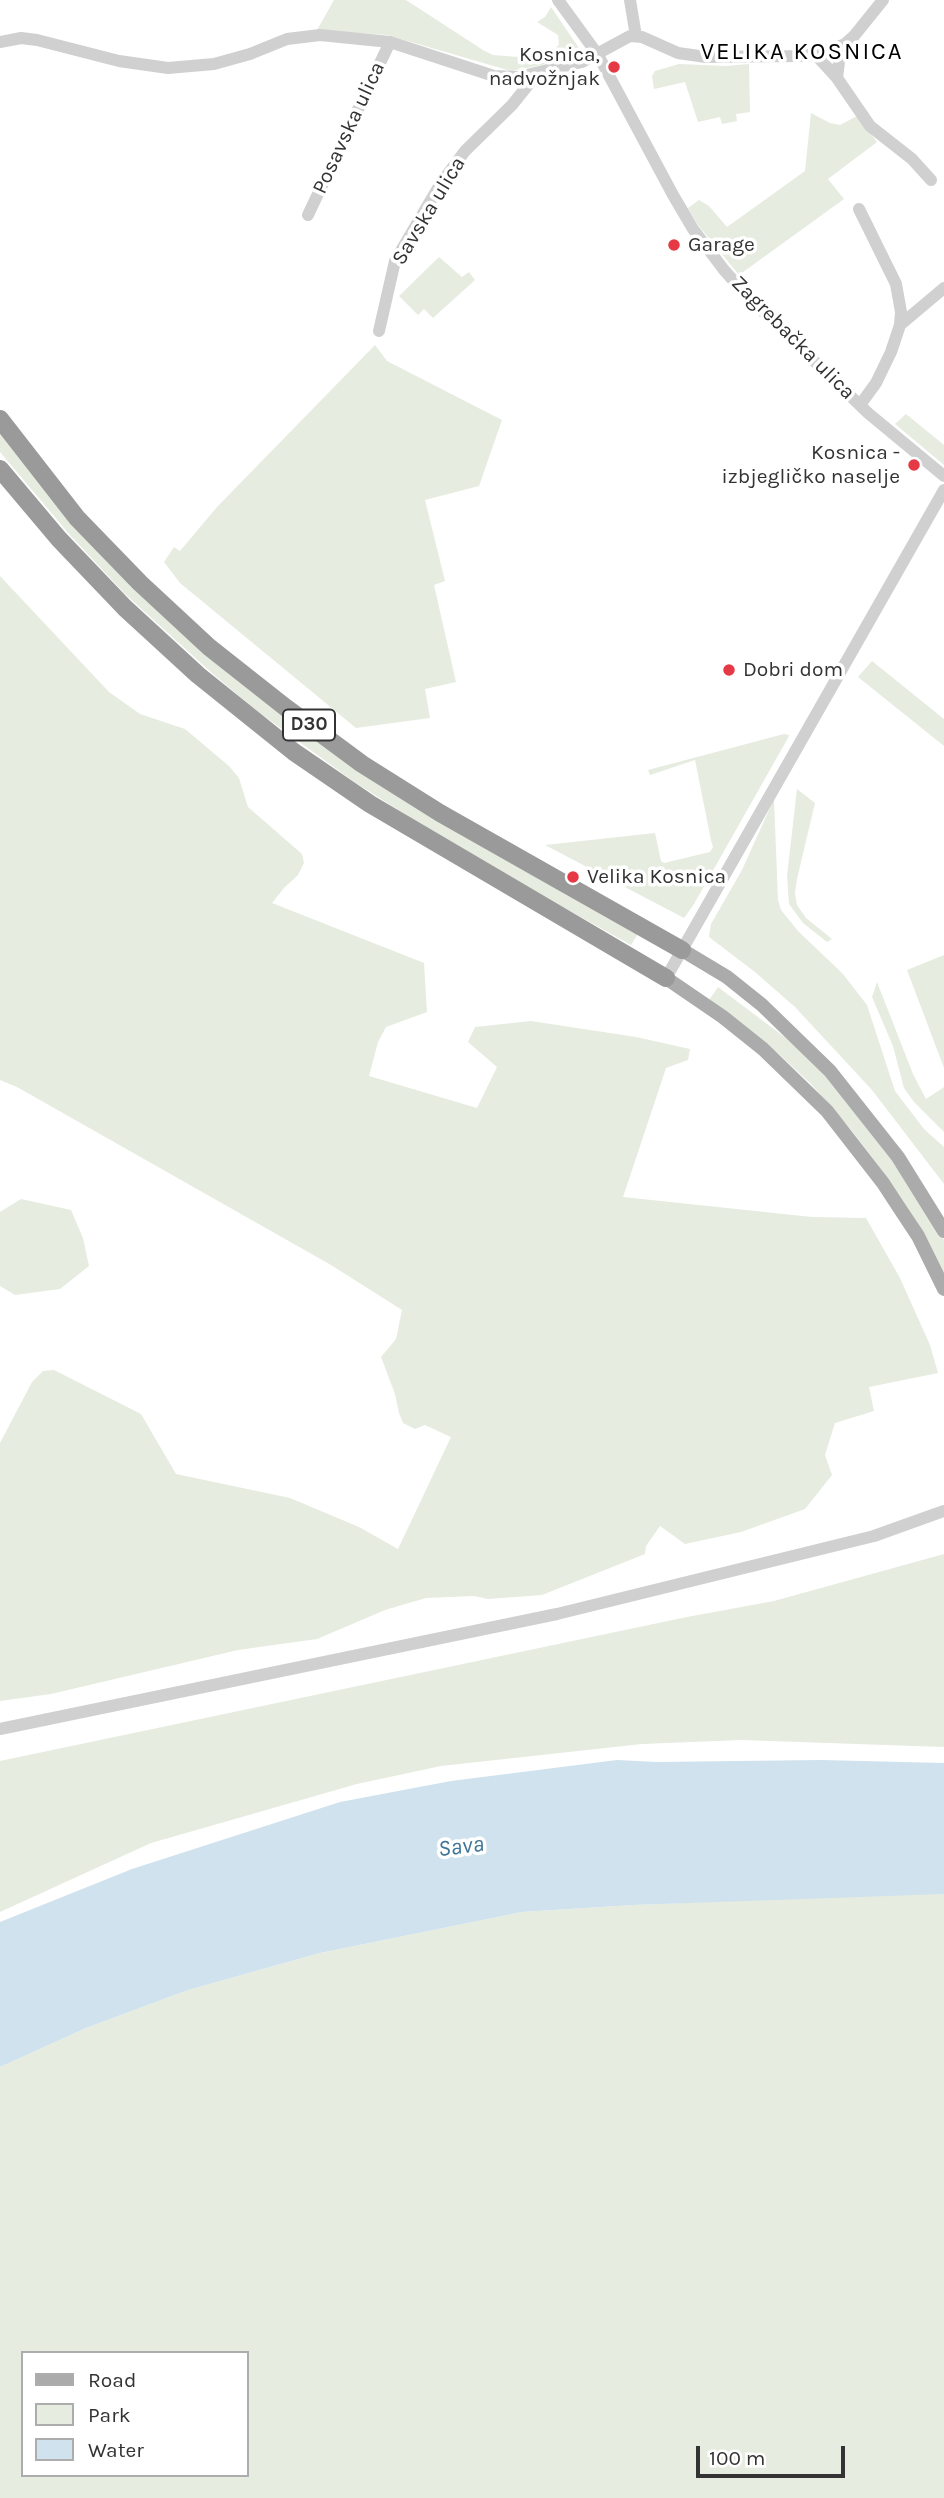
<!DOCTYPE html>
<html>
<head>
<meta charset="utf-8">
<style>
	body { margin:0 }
	#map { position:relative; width:944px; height:2498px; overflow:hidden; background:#fff; font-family:Karla,sans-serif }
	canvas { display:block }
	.legend { position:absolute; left:21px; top:2351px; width:228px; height:126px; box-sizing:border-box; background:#fff; border:2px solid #adadad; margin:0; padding:9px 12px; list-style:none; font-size:21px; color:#333 }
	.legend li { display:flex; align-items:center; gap:14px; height:35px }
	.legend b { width:35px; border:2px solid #adadad }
	.scale { position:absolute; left:696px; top:2446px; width:149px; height:32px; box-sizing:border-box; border:4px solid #333; border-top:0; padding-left:9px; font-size:21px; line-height:24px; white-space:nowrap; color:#333; -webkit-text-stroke:5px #fff; paint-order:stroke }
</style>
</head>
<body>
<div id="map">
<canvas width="944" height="2498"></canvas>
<ul class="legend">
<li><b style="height:9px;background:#ababab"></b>Road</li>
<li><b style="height:19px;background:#e6ecdf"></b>Park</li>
<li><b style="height:19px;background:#cfe2ee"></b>Water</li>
</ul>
<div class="scale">100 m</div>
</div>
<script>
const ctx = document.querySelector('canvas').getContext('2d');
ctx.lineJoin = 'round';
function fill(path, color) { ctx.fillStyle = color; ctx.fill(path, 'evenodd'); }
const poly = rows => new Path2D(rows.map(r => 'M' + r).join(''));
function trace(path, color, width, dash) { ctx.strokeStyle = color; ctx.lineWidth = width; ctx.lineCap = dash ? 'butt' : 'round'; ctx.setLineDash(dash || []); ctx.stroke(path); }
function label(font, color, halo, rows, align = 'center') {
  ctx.font = font + ' Karla,sans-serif'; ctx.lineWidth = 7; ctx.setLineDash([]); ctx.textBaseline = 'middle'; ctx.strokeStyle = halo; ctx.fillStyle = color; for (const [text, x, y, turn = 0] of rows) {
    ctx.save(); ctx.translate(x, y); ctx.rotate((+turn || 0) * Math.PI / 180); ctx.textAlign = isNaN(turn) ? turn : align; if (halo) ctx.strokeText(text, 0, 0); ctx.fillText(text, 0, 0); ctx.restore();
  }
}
fill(poly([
	[334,0,406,0,483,50,493,55,531,58,544,57,559,45,558,35,537,22,545,17,551,7,581,51,579,56,572,59,511,71,387,35,317,30],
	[679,64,726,66,749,64,750,112,736,114,737,121,722,124,720,117,698,122,685,82,654,89,652,76,655,71],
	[811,113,830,123,840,125,857,116,877,142,828,179,844,199,739,275,698,225,688,208,699,200,709,206,727,227,805,171],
	[439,257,462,277,469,272,475,280,433,318,424,309,418,315,399,296],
	[375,345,387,361,502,420,479,486,425,500,445,581,434,585,456,682,425,689,430,718,356,728,180,583,164,562,174,547,180,551,217,507],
	[906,414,944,445,944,465,895,424],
	[0,432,241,682,639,932,631,945,462,851,353,781,257,711,213,674,124,593,70,535,0,452],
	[0,576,109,692,140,714,185,729,229,766,239,778,248,807,302,854,304,863,298,875,284,888,272,903,424,963,427,1012,386,1027,378,1042,369,1076,477,1108,497,1067,468,1042,475,1027,531,1021,636,1037,690,1049,688,1060,666,1068,623,1197,812,1217,866,1218,900,1278,930,1345,938,1373,869,1387,874,1411,835,1423,825,1455,832,1475,805,1509,741,1532,685,1544,660,1526,646,1546,645,1554,542,1595,488,1599,474,1596,426,1598,385,1610,317,1639,238,1650,51,1694,0,1701,0,1443,32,1382,43,1371,54,1370,141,1414,176,1474,290,1498,359,1527,398,1549,451,1437,425,1425,415,1429,403,1423,399,1413,395,1394,381,1357,396,1339,402,1310,331,1265,17,1087,0,1080],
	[872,661,944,719,944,746,858,677],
	[784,734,789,735,788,738,694,904,684,918,545,845,655,833,661,861,664,863,710,852,713,847,711,840,695,760,650,775,648,770],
	[797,789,815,803,797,879,795,893,797,905,806,918,832,939,827,942,803,923,789,904,787,876],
	[774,799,778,900,781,910,798,931,843,974,867,1005,895,1091,924,1129,944,1147,944,1184,872,1090,795,1007,755,972,709,937,711,924,742,870],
	[944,955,944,1068,907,970],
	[877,982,913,1074,926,1099,944,1087,944,1132,914,1102,904,1088,893,1046,872,997],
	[718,987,803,1051,832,1081,865,1122,927,1210,944,1240,944,1276,881,1169,852,1131,811,1084,780,1055,709,1000],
	[21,1199,71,1210,83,1238,89,1266,60,1289,15,1295,0,1286,0,1212],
	[944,1554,944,1747,741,1740,642,1744,441,1766,357,1784,151,1843,0,1912,0,1761,687,1617,774,1601],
	[907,1894,944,1894,944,2498,0,2498,0,2067,86,2028,188,1990,320,1953,522,1912,633,1905],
	[23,2353,247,2353,247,2475,23,2475]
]), '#e6ecdf');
fill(poly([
	[617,1760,657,1762,821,1760,944,1763,944,1894,633,1905,522,1912,320,1953,188,1990,86,2028,0,2067,0,1922,132,1869,340,1802,451,1781]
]), '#cfe2ee');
trace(poly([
	[558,0,598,55,673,195,693,229,724,270,750,299,868,413,944,476],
	[630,0,636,36],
	[0,42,21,38,37,40,119,61,168,68,214,64,250,54,287,39,320,35,390,42,494,76,518,77,582,62,630,36,642,37,678,53,706,57,799,56,824,52,845,44,854,36,883,0],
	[815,54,837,78,870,126,912,159,931,180],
	[837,78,840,54,845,44],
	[859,209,896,284,901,312,900,325,891,352,876,383,860,405],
	[308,215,390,42],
	[900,325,944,288],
	[379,331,395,261,441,183,465,151,512,105,536,75],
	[666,978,944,490],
	[0,1729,557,1614,874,1536,944,1511]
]), '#d0d0d0', 12);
trace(poly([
	[682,950,727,977,762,1005,830,1071,898,1157,944,1231],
	[666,978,723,1017,763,1049,827,1111,883,1183,900,1209,918,1236,944,1289]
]), '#ababab', 14);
trace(poly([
	[0,419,77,518,140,583,209,647,285,707,362,764,440,813,682,950],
	[0,469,59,539,125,608,198,675,294,752,370,804,666,978]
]), '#9a9a9a', 18);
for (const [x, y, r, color] of [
	[614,67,7,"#e63946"],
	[674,245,7,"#e63946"],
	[914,465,7,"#e63946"],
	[729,670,7,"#e63946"],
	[573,877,7,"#e63946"]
]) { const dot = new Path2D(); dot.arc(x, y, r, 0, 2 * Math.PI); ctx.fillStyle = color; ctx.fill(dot); trace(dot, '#fff', 2.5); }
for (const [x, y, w] of [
	[309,725,52]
]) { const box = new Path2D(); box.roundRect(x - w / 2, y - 15.5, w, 31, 5); ctx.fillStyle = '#fff'; ctx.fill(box); trace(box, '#333', 2); }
label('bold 19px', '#333', null, [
	["D30",309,725]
]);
label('21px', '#333', '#fff', [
	["Kosnica,",600,55,"right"],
	["nadvožnjak",600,79,"right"],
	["Garage",688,245],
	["Kosnica -",900,453,"right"],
	["izbjegličko naselje",900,477,"right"],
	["Dobri dom",743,670],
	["Velika Kosnica",587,877]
], 'left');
label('21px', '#333', '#fff', [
	["Posavska ulica",349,128,-65],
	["Savska ulica",429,211,-59],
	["Zagrebačka ulica",793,338,45]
]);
label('italic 23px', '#3f7597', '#fff', [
	["Sava",461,1847,-7]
]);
ctx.letterSpacing = '2px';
label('24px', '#000', '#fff', [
	["VELIKA KOSNICA",802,52]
]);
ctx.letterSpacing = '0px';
</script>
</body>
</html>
